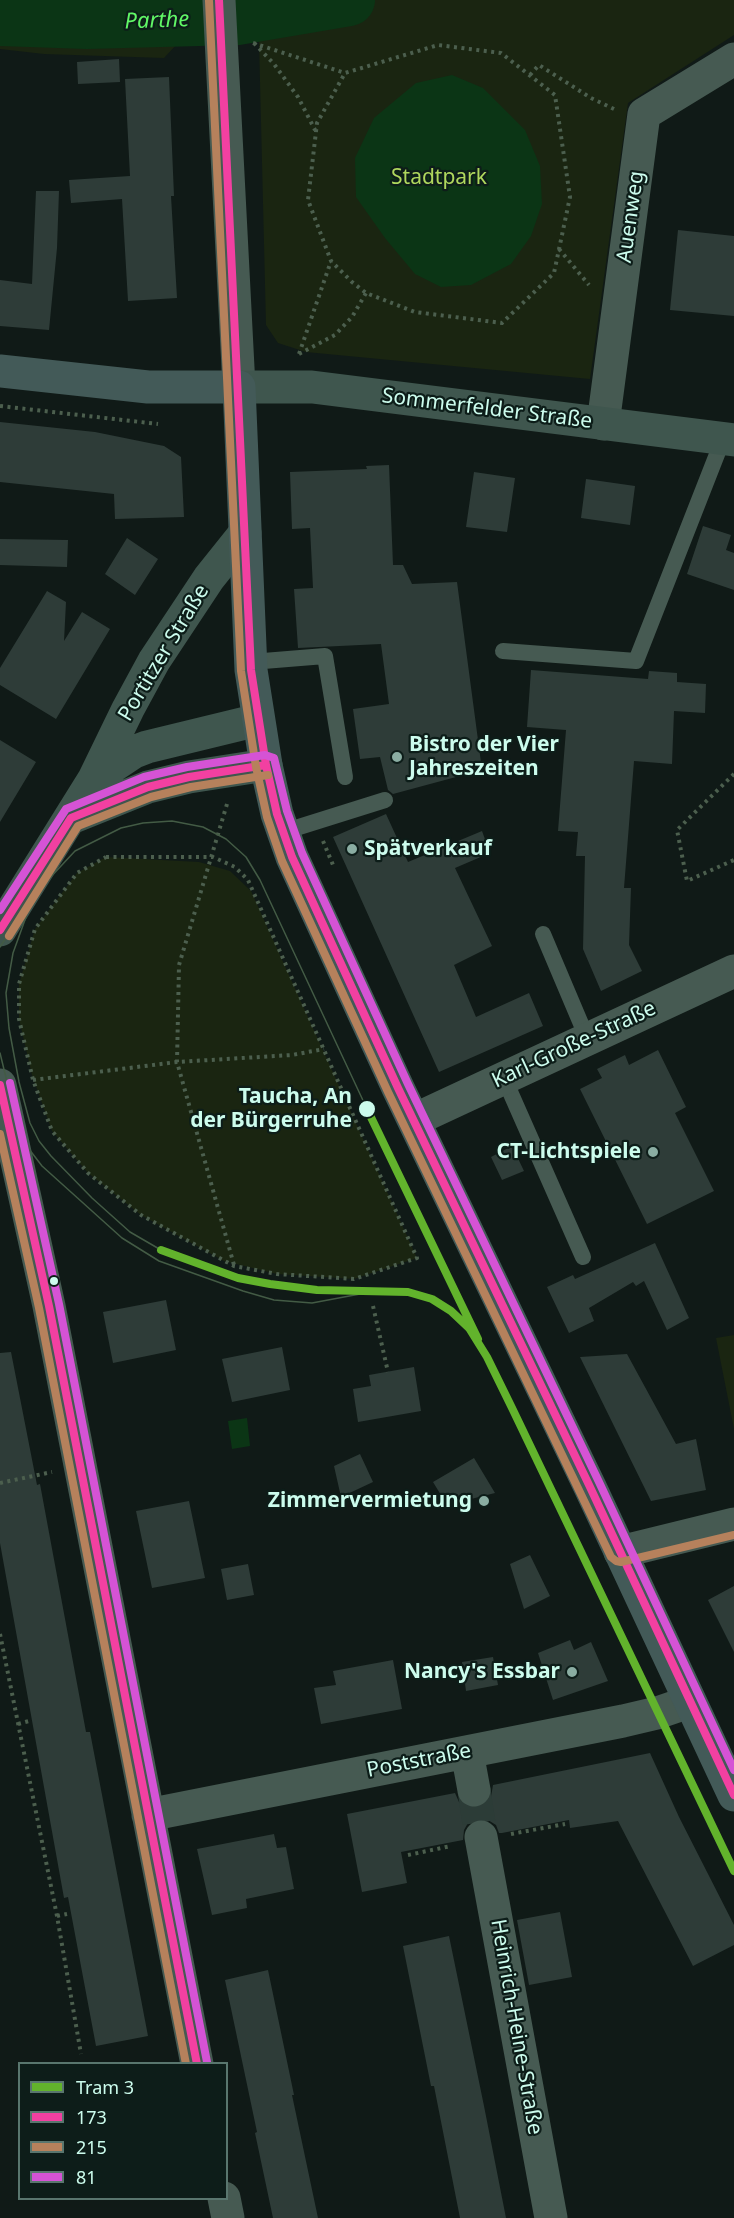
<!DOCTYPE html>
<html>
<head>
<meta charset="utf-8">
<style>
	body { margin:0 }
	#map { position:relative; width:734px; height:2218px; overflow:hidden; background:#101a17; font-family:"Noto Sans",sans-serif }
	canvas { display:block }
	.legend { position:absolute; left:18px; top:2062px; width:210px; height:138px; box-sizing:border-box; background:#0d1d19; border:2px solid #59766e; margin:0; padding:8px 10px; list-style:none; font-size:18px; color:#ccfced }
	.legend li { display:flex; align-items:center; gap:12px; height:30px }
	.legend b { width:30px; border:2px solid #59766e }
</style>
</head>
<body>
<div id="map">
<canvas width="734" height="2218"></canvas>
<ul class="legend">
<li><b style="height:8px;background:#62b32c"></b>Tram 3</li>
<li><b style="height:8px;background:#f240a1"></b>173</li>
<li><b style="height:8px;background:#b6815c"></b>215</li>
<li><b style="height:8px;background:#d553d5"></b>81</li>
</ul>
</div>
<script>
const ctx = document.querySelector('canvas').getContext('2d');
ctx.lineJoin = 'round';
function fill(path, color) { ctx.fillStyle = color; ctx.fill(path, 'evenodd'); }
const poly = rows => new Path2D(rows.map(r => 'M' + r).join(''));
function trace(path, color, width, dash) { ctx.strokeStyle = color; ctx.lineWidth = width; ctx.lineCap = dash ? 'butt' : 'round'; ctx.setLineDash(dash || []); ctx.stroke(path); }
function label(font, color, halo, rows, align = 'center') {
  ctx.font = font + ' "Noto Sans",sans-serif'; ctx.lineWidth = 4.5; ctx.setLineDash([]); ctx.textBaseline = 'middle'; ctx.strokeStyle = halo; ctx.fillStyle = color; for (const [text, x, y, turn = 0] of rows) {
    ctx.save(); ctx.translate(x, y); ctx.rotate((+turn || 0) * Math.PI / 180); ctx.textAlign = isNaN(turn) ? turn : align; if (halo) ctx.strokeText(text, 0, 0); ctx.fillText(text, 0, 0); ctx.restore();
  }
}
fill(poly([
	[0,0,177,0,178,43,164,58,44,54,0,49],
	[258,0,734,0,734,35,628,103,590,379,306,352,278,343,266,325],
	[106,857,199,862,230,871,251,891,417,1258,354,1279,277,1274,224,1261,141,1215,88,1173,52,1131,32,1075,19,1019,19,984,35,929,77,873],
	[734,1335,734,1429,716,1338]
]), '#1a2511');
fill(poly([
	[452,75,483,88,525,130,540,166,542,204,531,236,511,264,471,285,441,287,415,274,385,238,356,197,355,158,374,118,416,83],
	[247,1418,250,1446,232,1449,228,1421]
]), '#0b3515');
trace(poly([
	[0,20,87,23,237,19,349,0]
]), '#0b3515', 52);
fill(poly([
	[119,59,120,82,78,84,77,62],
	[169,77,174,196,171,196,177,298,128,301,122,199,71,203,69,180,130,176,125,79],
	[36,191,59,191,57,248,49,330,0,326,0,280,32,284],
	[678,230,734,236,734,316,670,310],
	[0,422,95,432,164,446,181,457,184,517,115,519,114,494,0,482],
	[389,465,393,565,403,565,412,584,457,582,482,770,393,794,388,790,380,757,360,759,353,709,389,704,381,644,298,648,294,589,313,588,310,528,292,529,290,472,367,469,366,466],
	[474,472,515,478,507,532,466,527],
	[586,479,635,486,630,525,581,518],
	[703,526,731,535,726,550,734,553,734,590,687,574],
	[127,538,158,559,135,595,105,574],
	[0,539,68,540,67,567,0,565],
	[47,591,66,602,64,641,82,612,110,629,56,719,0,685,0,668],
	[531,670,648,679,649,671,677,673,677,682,706,684,705,713,674,711,672,764,634,761,624,888,631,888,629,945,642,971,601,991,583,949,585,856,576,856,578,832,558,831,566,730,527,727],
	[0,740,36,762,0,822],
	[386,814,408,862,482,831,490,853,455,868,492,946,454,965,476,1017,529,993,543,1026,439,1072,333,837],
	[658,1050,686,1107,675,1113,714,1191,647,1224,580,1089,602,1078,597,1069,625,1055,629,1065],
	[512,1146,524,1171,502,1180,491,1157],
	[655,1243,689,1318,667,1330,644,1281,636,1286,633,1282,589,1308,594,1321,569,1333,547,1287,573,1275,575,1279],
	[166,1300,176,1350,113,1363,103,1312],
	[282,1347,290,1390,232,1402,222,1359],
	[11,1352,37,1485,40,1484,86,1732,90,1732,148,2036,96,2046,68,1897,64,1898,0,1543,0,1353],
	[627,1354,676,1444,696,1439,706,1490,651,1501,580,1357],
	[414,1367,421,1411,358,1422,353,1389,371,1386,369,1375],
	[360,1454,373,1482,341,1497,334,1466],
	[474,1458,495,1493,447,1505,433,1482],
	[189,1501,205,1578,152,1588,136,1511],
	[530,1555,550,1596,524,1609,510,1564],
	[248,1564,254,1595,227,1600,221,1569],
	[734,1586,734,1652,708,1600],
	[570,1640,574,1650,591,1642,608,1681,553,1700,538,1653],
	[493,1657,498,1685,466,1691,462,1662],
	[393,1660,402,1709,321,1724,314,1688,336,1685,333,1671],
	[650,1753,679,1817,734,1925,734,1945,693,1966,618,1821,570,1828,569,1820,502,1833,499,1833,496,1825,488,1820,477,1819,468,1823,464,1830,463,1840,401,1852,407,1883,362,1892,347,1814,455,1793,459,1802,467,1807,478,1808,487,1804,491,1797,493,1785],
	[274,1834,277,1848,286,1847,294,1889,246,1899,247,1908,212,1915,197,1849],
	[560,1912,572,1977,529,1985,517,1920],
	[449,1936,484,2106,506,2218,460,2218,434,2086,431,2086,403,1946],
	[268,1970,294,2095,292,2095,318,2218,273,2218,255,2133,257,2132,225,1980]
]), '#2e3c38');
trace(poly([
	[474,1790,481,1837]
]), '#2c3c37', 33, [33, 16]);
trace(poly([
	[253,43,345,73,438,45,501,53,555,95,570,197,554,273,502,323,415,312,366,293,352,282,331,261,308,200,317,123,345,73],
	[254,43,274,64,298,97,315,130],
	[530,75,539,65,591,98,614,109],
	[559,249,589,285],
	[299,354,331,261],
	[299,354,335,335,352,317,366,293],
	[0,406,158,424],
	[734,774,677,830,687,881,734,860],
	[227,804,179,965,177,1062,234,1265],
	[323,841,333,865],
	[106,857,213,857,235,867,248,880,417,1258,354,1279,277,1274,234,1266,141,1215,88,1173,52,1131,33,1080,19,1019,19,984,35,929,77,873,106,857],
	[33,1080,177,1062,292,1055,324,1049],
	[373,1306,388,1372],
	[0,1483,52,1472],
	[0,1634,57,1916,81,2054],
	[18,1724,29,1721],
	[511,1834,565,1824],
	[408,1855,451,1846],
	[57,1916,67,1914]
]), '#4c5f4e', 4, [3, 4.5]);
trace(poly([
	[503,651,636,661,723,439],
	[251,662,325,656,345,777],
	[283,832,385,800],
	[543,934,587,1038],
	[504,1078,583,1257]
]), '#465a52', 16);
trace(poly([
	[219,0,239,387],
	[603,424,644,114,734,59],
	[0,1085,49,1306,197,2064],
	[414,1120,734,971],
	[620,1552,734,1524],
	[467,1752,474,1790],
	[148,1815,623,1721,657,1713,689,1702],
	[481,1837,551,2218],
	[224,2198,228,2218]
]), '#465a52', 33);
trace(poly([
	[239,387,312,387,734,440],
	[95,778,134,752,147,747,258,720],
	[71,818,148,787,189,777,266,765],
	[0,930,94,779,128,709,154,661,209,578,245,533]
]), '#3f564e', 33);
trace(poly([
	[0,371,148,387,239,387,251,670,266,765,277,814,292,857,398,1088,590,1487,734,1795]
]), '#435a58', 33);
trace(poly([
	[26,917,13,953,6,993,9,1028,19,1082,30,1123,39,1141,51,1156,92,1198,130,1232,161,1250],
	[0,947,33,896,75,851,121,828,143,823,172,821,203,827,226,839,246,857,260,880,367,1109],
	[0,1053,18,1127,29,1149,42,1166,122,1238,159,1261,243,1291,274,1300,312,1303,376,1291]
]), '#435b45', 1.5);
trace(poly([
	[219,0,251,670,266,765,277,814,292,857,398,1088,590,1487,734,1795],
	[0,930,71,818,148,787,189,777,266,765],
	[0,1085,49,1306,197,2064]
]), '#f240a1', 8);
trace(poly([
	[209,1,241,671,256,767,267,817,282,861,388,1092,611,1557,616,1561,621,1562,734,1535],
	[9,936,78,826,151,797,191,787,268,775],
	[0,1134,39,1308,186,2064]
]), '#b6815c', 8);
trace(poly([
	[0,910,66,809,144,777,187,767,265,755,274,758,287,811,302,853,408,1084,599,1482,734,1770],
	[10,1083,59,1304,207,2062]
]), '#d553d5', 8);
trace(poly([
	[367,1109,478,1339],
	[161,1250,238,1278,270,1284,317,1290,408,1292,432,1299,451,1311,469,1328,487,1357,513,1410,734,1871]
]), '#62b32c', 8);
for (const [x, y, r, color] of [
	[397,757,6,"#8aada2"],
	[352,849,6,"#8aada2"],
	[367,1109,9,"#ccfced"],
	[653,1152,6,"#8aada2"],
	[54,1281,5,"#ccfced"],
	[484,1501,6,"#8aada2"],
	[572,1672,6,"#8aada2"]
]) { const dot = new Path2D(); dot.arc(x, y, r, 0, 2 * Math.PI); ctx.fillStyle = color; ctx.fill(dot); trace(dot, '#0d1d19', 2); }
label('21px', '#afd75d', '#0d1d19', [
	["Stadtpark",439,178]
]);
label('21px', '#ccfced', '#0d1d19', [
	["Auenweg",631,217,-82],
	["Sommerfelder Straße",487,409,7],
	["Portitzer Straße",164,653,-59],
	["Karl-Große-Straße",574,1045,-25],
	["Poststraße",419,1761,-11],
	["Heinrich-Heine-Straße",516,2027,80]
]);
label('bold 21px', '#ccfced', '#0d1d19', [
	["Bistro der Vier",409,745,"left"],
	["Jahreszeiten",409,769,"left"],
	["Spätverkauf",364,849,"left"],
	["CT-Lichtspiele",641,1152],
	["Zimmervermietung",472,1501],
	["Nancy's Essbar",560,1672]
], 'right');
label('bold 21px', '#ccfced', '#0d1d19', [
	["Taucha, An",352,1097],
	["der Bürgerruhe",352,1121]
], 'right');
label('italic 22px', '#60f766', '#0d1d19', [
	["Parthe",157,21,-2]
]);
</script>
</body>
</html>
